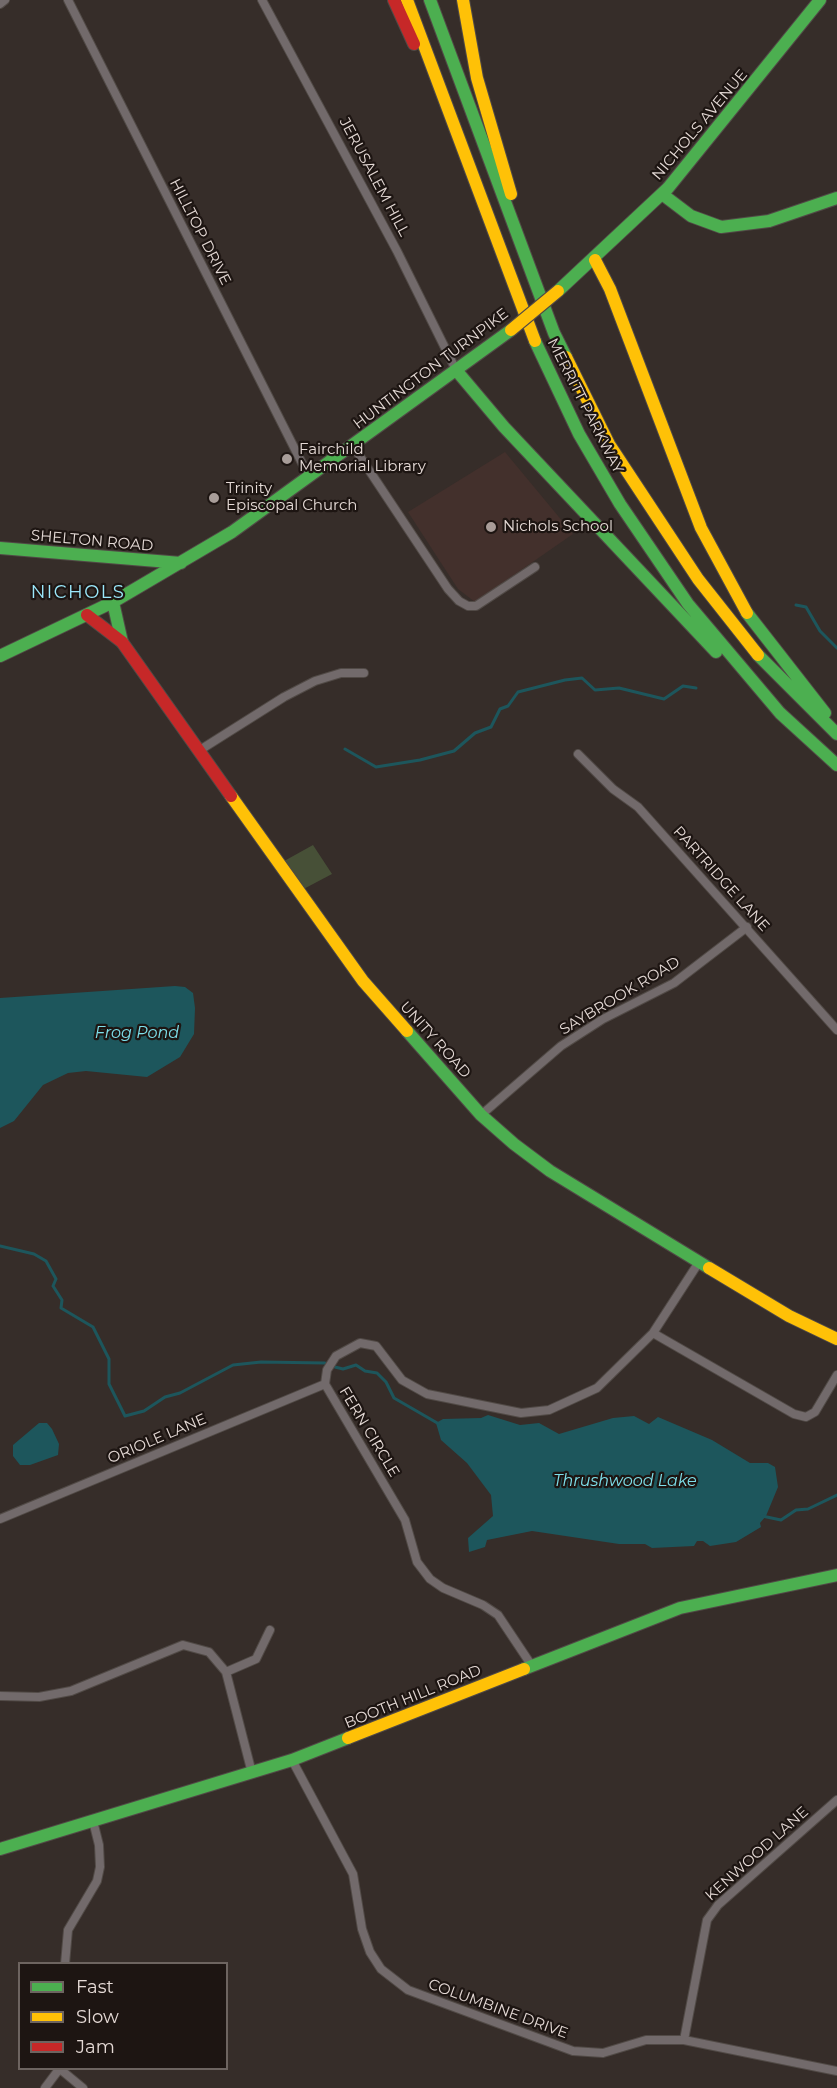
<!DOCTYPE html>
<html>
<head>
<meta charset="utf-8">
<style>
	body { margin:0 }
	#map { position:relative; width:837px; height:2088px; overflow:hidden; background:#362d29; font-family:Montserrat,sans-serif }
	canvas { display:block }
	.legend { position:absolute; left:18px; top:1962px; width:210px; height:108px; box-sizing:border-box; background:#1d1512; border:2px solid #6d6460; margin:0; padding:8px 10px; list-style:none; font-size:18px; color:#e5dad6 }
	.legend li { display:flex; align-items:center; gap:12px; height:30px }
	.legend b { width:30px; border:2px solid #6d6460 }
</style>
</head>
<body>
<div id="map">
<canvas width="837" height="2088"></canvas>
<ul class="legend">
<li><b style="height:8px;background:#4caf50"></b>Fast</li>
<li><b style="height:8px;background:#ffc107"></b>Slow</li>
<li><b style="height:8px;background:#c62828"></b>Jam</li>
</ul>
</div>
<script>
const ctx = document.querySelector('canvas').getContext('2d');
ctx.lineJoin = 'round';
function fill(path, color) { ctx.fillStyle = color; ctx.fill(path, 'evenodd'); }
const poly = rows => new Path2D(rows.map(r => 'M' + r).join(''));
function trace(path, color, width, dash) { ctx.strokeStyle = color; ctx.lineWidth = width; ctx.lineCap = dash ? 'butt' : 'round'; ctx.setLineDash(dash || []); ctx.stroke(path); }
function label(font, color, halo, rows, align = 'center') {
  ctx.font = font + ' Montserrat,sans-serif'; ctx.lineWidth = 4.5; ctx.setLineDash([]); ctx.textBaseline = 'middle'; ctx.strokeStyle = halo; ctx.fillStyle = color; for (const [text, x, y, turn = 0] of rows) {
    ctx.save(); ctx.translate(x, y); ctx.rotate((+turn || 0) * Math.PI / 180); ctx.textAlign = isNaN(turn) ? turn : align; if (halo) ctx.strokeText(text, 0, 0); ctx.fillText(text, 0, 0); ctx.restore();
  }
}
fill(poly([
	[505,452,573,534,475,602,458,589,408,512]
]), '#43302c');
fill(poly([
	[313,845,332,874,296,893,277,865]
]), '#475037');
fill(poly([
	[175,986,185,987,193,993,195,1008,194,1034,180,1057,147,1077,86,1071,68,1073,43,1085,14,1121,0,1128,0,998],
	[488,1415,520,1425,539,1423,559,1434,613,1418,634,1416,649,1424,658,1417,712,1440,750,1463,768,1463,775,1467,778,1487,766,1516,760,1523,761,1527,736,1542,710,1546,703,1541,697,1541,694,1546,652,1548,645,1544,619,1544,532,1531,487,1540,485,1547,469,1552,468,1538,493,1516,491,1495,467,1463,441,1440,436,1423,443,1419,481,1418],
	[39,1423,47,1423,52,1429,59,1444,58,1455,30,1465,20,1465,13,1456,13,1445]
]), '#1d565c');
trace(poly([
	[796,605,806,607,820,631,837,648],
	[345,749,376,767,420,760,454,751,475,733,491,727,500,709,508,706,518,692,565,680,582,678,595,690,619,688,664,699,683,686,696,688],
	[0,1246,34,1254,46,1261,56,1279,53,1286,62,1300,61,1308,93,1327,109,1359,109,1384,125,1416,144,1411,165,1397,180,1393,233,1365,261,1362,325,1363],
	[335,1367,343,1369,356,1365,365,1371,377,1373,386,1382,394,1398,439,1424],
	[762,1516,781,1520,796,1510,808,1509,837,1495]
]), '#1d565c', 3);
const street = poly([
	[68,0,309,477],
	[262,0,397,251,456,370],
	[0,4,5,0],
	[353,446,448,589,459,601,468,606,476,606,535,567],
	[200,750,284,697,315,681,341,673,364,673],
	[578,754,613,789,638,807,837,1030],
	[481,1115,561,1046,603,1019,674,983,747,927],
	[653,1333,794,1414,806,1417,815,1412,837,1375],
	[0,1519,325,1384],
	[532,1666,498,1615,483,1605,443,1588,430,1579,417,1562,405,1520,325,1384,327,1370,336,1356,360,1343,376,1346,402,1380,427,1394,521,1413,549,1410,597,1388,653,1333,699,1262],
	[226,1672,256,1659,270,1630],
	[0,1696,39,1697,71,1691,183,1645,209,1652,226,1672,252,1773],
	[292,1760,353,1874,362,1929,370,1952,381,1969,408,1990,573,2051,603,2053,646,2040,684,2040,837,2071],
	[65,1964,68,1930,97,1881,100,1867,99,1845,93,1821],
	[684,2040,707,1920,718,1905,837,1800],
	[60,2069,83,2088],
	[45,2088,60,2068]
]);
const fast = poly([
	[430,0,554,333,566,357],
	[662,194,691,216,721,227,769,221,837,198],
	[558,291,668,188,820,0],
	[535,341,579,434,620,504,688,604,780,713,837,765],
	[456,370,504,427,716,652],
	[0,548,181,563],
	[113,602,122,642],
	[747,613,825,713],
	[758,655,837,734],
	[0,656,113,602,232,532,511,330],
	[407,1031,481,1115,514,1144,550,1171,709,1268],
	[524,1669,680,1608,837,1575],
	[0,1849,292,1760,348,1738]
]);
const slow = poly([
	[407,0,535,341],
	[463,0,477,78,511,194],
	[595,260,610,289,701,528,747,613],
	[566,357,609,444,698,579,758,655],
	[231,796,363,981,407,1031],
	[709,1268,789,1316,837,1339],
	[348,1738,524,1669]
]);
const jam = poly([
	[394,0,414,44],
	[87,615,122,642,231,796]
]);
trace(street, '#514a46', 10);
trace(fast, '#514a46', 14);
trace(slow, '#514a46', 14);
trace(jam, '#514a46', 14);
trace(street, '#726a6b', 8);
trace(fast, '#4caf50', 12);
trace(slow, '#ffc107', 12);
trace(jam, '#c62828', 12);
const slowBridge = poly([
	[511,330,558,291]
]);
trace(slowBridge, '#514a46', 14, []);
trace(slowBridge, '#ffc107', 12);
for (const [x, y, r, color] of [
	[287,459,6,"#a89d99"],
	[214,498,6,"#a89d99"],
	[491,527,6,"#a89d99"]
]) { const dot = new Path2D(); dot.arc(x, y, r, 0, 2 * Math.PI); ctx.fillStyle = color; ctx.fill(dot); trace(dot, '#1d1512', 2); }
label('15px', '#e5dad6', '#1d1512', [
	["NICHOLS AVENUE",700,125,-50],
	["JERUSALEM HILL",374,177,62],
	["HILLTOP DRIVE",200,232,63],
	["HUNTINGTON TURNPIKE",431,369,-37],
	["MERRITT PARKWAY",585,406,63],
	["SHELTON ROAD",92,541,5],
	["PARTRIDGE LANE",721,879,48],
	["SAYBROOK ROAD",620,996,-31],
	["UNITY ROAD",435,1040,48],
	["FERN CIRCLE",369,1432,59],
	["ORIOLE LANE",157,1439,-23],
	["BOOTH HILL ROAD",413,1697,-22],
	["KENWOOD LANE",757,1854,-42],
	["COLUMBINE DRIVE",498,2009,20]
]);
label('15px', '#e5dad6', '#1d1512', [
	["Fairchild",299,450],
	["Memorial Library",299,467],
	["Trinity",226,489],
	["Episcopal Church",226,506],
	["Nichols School",503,527]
], 'left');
label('italic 16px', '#7ee0eb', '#1d1512', [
	["Frog Pond",137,1033],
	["Thrushwood Lake",625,1481]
]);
ctx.letterSpacing = '1.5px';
label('18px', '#9be8fb', '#1d1512', [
	["NICHOLS",78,593]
]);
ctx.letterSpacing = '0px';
</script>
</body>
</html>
